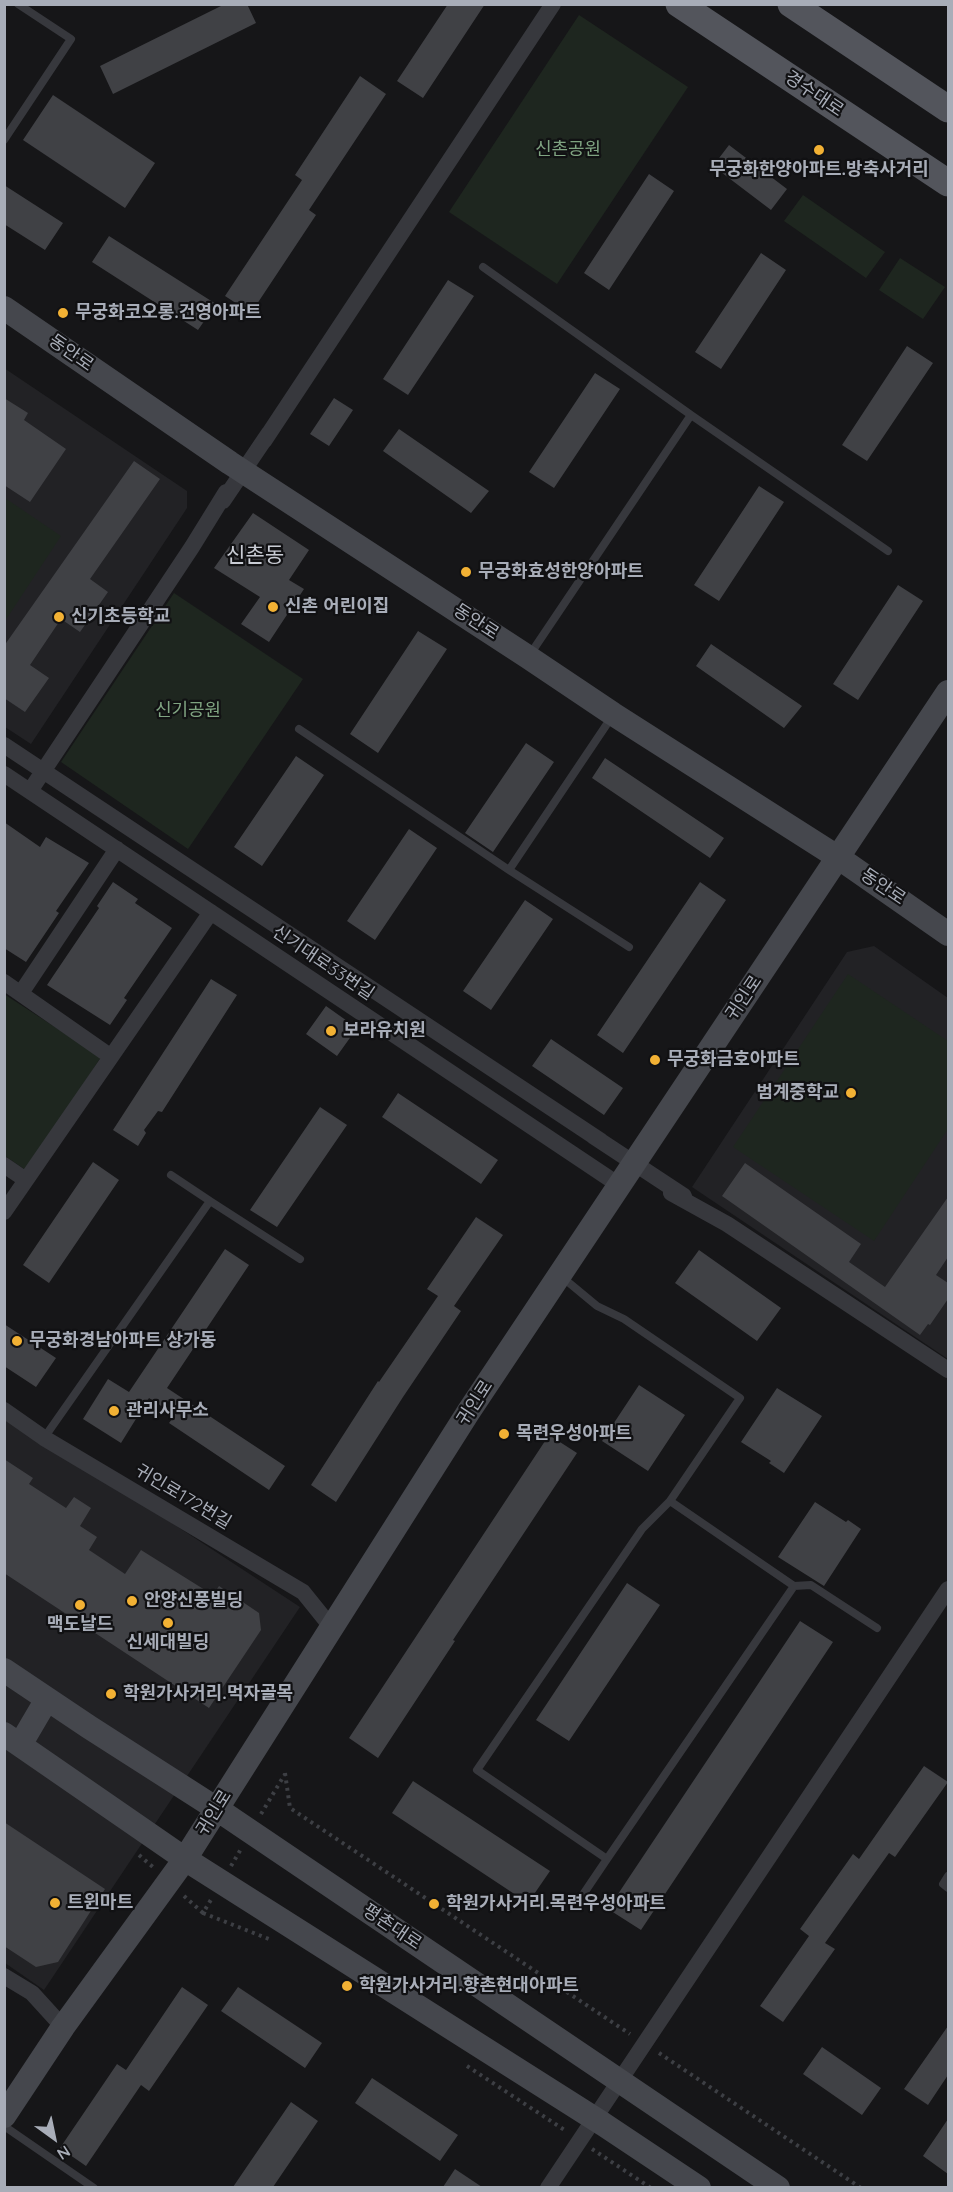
<!DOCTYPE html>
<html>
<head>
<meta charset="utf-8">
<style>
	body { margin:0 }
	#map { position:relative; width:953px; height:2192px; overflow:hidden; background:#161618; font-family:Quicksand,sans-serif }
	canvas { display:block }
	.frame { position:absolute; inset:0; border:6px solid #a8adb8; pointer-events:none }
	.north { position:absolute; left:24px; top:2108px; width:60px; height:60px; -webkit-text-stroke:4px #111113; paint-order:stroke; rotate:147deg; font-size:16px; font-weight:700; line-height:24px; text-align:center; color:#a8adb8 }
	.north::after { content:''; display:block; margin:auto; width:21px; height:27px; background:#a8adb8; clip-path:polygon(50% 0,100% 100%,50% 72%,0 100%) }
</style>
</head>
<body>
<div id="map">
<canvas width="953" height="2192"></canvas>
<div class="frame"></div>
<div class="north">N</div>
</div>
<script>
const ctx = document.querySelector('canvas').getContext('2d');
ctx.lineJoin = 'round';
function fill(path, color) { ctx.fillStyle = color; ctx.fill(path, 'evenodd'); }
const poly = rows => new Path2D(rows.map(r => 'M' + r).join(''));
function trace(path, color, width, dash) { ctx.strokeStyle = color; ctx.lineWidth = width; ctx.lineCap = dash ? 'butt' : 'round'; ctx.setLineDash(dash || []); ctx.stroke(path); }
function label(font, color, halo, rows, align = 'center') {
  ctx.font = font + ' Quicksand,"Noto Sans KR",sans-serif'; ctx.lineWidth = 4.5; ctx.setLineDash([]); ctx.textBaseline = 'middle'; ctx.strokeStyle = halo; ctx.fillStyle = color; for (const [text, x, y, turn = 0] of rows) {
    ctx.save(); ctx.translate(x, y); ctx.rotate((+turn || 0) * Math.PI / 180); ctx.textAlign = isNaN(turn) ? turn : align; if (halo) ctx.strokeText(text, 0, 0); ctx.fillText(text, 0, 0); ctx.restore();
  }
}
fill(poly([
	[4,368,187,491,187,508,31,744,5,727],
	[874,946,948,998,948,1359,692,1187,847,952],
	[4,1413,300,1607,44,1990,5,1963]
]), '#222225');
fill(poly([
	[579,15,688,87,557,284,449,212],
	[803,195,885,252,866,278,784,221],
	[900,258,945,287,923,319,879,290],
	[5,498,61,536,5,621],
	[174,593,303,679,188,849,61,762],
	[848,974,948,1041,948,1129,874,1241,733,1147],
	[4,994,101,1057,27,1171,5,1156]
]), '#1e261f');
fill(poly([
	[225,4,247,4,256,23,113,94,100,66],
	[448,4,485,4,423,98,397,81],
	[360,76,386,94,309,210,316,215,251,313,225,296,302,180,295,175],
	[53,95,155,163,125,208,23,140],
	[729,145,787,189,771,210,713,166],
	[649,174,674,191,609,290,584,273],
	[4,185,63,223,45,250,4,224],
	[109,236,216,304,198,330,92,262],
	[761,253,786,270,721,369,695,352],
	[448,280,474,296,408,395,383,379],
	[907,346,933,363,867,461,842,445],
	[595,373,620,389,554,488,529,472],
	[4,398,28,413,24,420,66,449,30,502,4,485],
	[334,398,353,410,329,446,310,434],
	[399,429,489,491,471,513,383,451],
	[134,461,160,479,90,579,108,592,80,632,61,619,30,665,49,678,25,712,4,698,4,646],
	[759,486,784,502,719,601,694,585],
	[253,513,309,550,289,580,304,589,269,642,241,624,260,597,214,568],
	[898,585,923,601,858,700,833,684],
	[418,631,447,649,378,753,350,734],
	[711,644,802,706,784,728,696,666],
	[526,743,554,762,493,852,465,833],
	[296,756,324,775,262,866,234,847],
	[605,758,724,838,710,858,592,778],
	[4,822,40,847,46,837,89,863,56,911,59,913,26,962,4,948],
	[409,829,437,848,375,940,347,921],
	[113,882,138,899,135,903,172,928,124,998,127,1000,110,1025,47,985,99,908,97,906],
	[700,882,726,900,623,1053,597,1035],
	[525,900,553,919,491,1010,463,991],
	[211,979,237,995,162,1112,158,1111,144,1130,146,1133,138,1146,113,1130],
	[326,1006,357,1028,337,1056,306,1034],
	[551,1039,623,1088,604,1115,532,1066],
	[398,1093,498,1160,481,1184,382,1117],
	[320,1107,347,1125,277,1227,250,1210],
	[93,1162,119,1180,49,1283,23,1265],
	[745,1163,861,1244,849,1262,885,1287,948,1197,948,1257,936,1275,948,1283,948,1299,930,1325,928,1324,920,1335,722,1196],
	[476,1217,503,1235,454,1306,461,1311,403,1397,336,1502,311,1485,378,1381,379,1382,438,1296,427,1289],
	[225,1249,249,1265,167,1388,285,1466,269,1490,169,1423,175,1415,149,1398,121,1443,83,1419,108,1379,129,1392],
	[699,1250,781,1308,757,1341,675,1283],
	[4,1324,56,1358,36,1387,4,1366],
	[639,1385,685,1415,648,1471,602,1441],
	[777,1388,822,1416,784,1473,769,1463,771,1461,741,1442],
	[549,1435,577,1453,453,1640,455,1641,378,1758,349,1738],
	[4,1459,33,1478,29,1484,66,1508,74,1497,91,1508,80,1526,97,1537,89,1550,125,1574,141,1550,213,1595,219,1586,259,1613,261,1630,209,1708,4,1573],
	[815,1502,846,1522,848,1520,861,1529,824,1586,778,1557],
	[627,1583,660,1605,569,1741,536,1720],
	[800,1621,833,1642,641,1930,608,1909],
	[924,1766,948,1782,895,1857,889,1853,825,1943,835,1949,783,2022,760,2006,809,1936,800,1929,853,1854,859,1859],
	[413,1781,550,1871,528,1903,392,1813],
	[4,1822,105,1889,58,1962,36,1967,4,1946],
	[182,1987,208,2005,149,2091,141,2085,86,2166,60,2148,117,2064,126,2070],
	[238,1987,322,2043,305,2068,221,2011],
	[948,2026,948,2075,928,2105,904,2089],
	[822,2047,881,2088,862,2115,803,2074],
	[372,2078,458,2135,440,2161,355,2103],
	[291,2102,318,2121,273,2187,233,2187],
	[948,2119,948,2174,923,2156],
	[455,2169,482,2187,443,2187]
]), '#404145');
trace(poly([
	[285,1773,290,1808,630,2034],
	[261,1814,285,1774],
	[139,1855,154,1868],
	[231,1866,241,1849],
	[184,1896,203,1913,212,1898],
	[203,1913,269,1939],
	[659,2053,861,2188],
	[467,2066,566,2131],
	[592,2149,651,2188]
]), '#3d3f44', 4, [3, 4.5]);
trace(poly([
	[4,140,71,39,18,4],
	[483,267,691,415,529,656],
	[691,415,888,551],
	[299,729,509,870,629,947],
	[509,870,613,715],
	[171,1175,210,1201],
	[562,1277,597,1306,624,1319,740,1398,670,1501,642,1529,477,1770,607,1859,794,1586,670,1501],
	[44,1438,210,1201,300,1259],
	[794,1586,811,1585,877,1628],
	[948,1876,943,1884,948,1888],
	[582,1896,607,1859],
	[4,2126,94,2188]
]), '#37383d', 8);
trace(poly([
	[264,441,553,4],
	[223,501,269,433],
	[4,745,601,1141],
	[4,774,619,1185],
	[30,791,192,547,226,492],
	[4,982,110,1056],
	[21,993,117,849],
	[593,1136,684,1196],
	[4,1165,26,1180],
	[671,1193,727,1224,948,1370],
	[4,1212,211,912],
	[4,1410,44,1438,303,1592,332,1628],
	[4,1976,32,1993,63,2027],
	[548,2188,948,1589]
]), '#37383d', 16);
trace(poly([
	[4,308,230,463,528,657,613,714,839,858,948,934],
	[4,1670,89,1727,217,1809,778,2188],
	[4,1734,185,1859,603,2124,699,2188],
	[20,1745,47,1699],
	[4,2116,63,2027,185,1859,469,1411,948,692]
]), '#45474d', 24);
trace(poly([
	[679,4,948,183],
	[791,4,948,109]
]), '#53555c', 27);
for (const [x, y, r, color] of [
	[819,150,6,"#f2b134"],
	[63,313,6,"#f2b134"],
	[466,572,6,"#f2b134"],
	[273,607,6,"#f2b134"],
	[59,617,6,"#f2b134"],
	[331,1031,6,"#f2b134"],
	[655,1060,6,"#f2b134"],
	[851,1093,6,"#f2b134"],
	[17,1341,6,"#f2b134"],
	[114,1411,6,"#f2b134"],
	[504,1434,6,"#f2b134"],
	[132,1601,6,"#f2b134"],
	[80,1605,6,"#f2b134"],
	[168,1623,6,"#f2b134"],
	[111,1694,6,"#f2b134"],
	[55,1903,6,"#f2b134"],
	[434,1904,6,"#f2b134"],
	[347,1986,6,"#f2b134"]
]) { const dot = new Path2D(); dot.arc(x, y, r, 0, 2 * Math.PI); ctx.fillStyle = color; ctx.fill(dot); trace(dot, '#111113', 2); }
label('18px', '#a8adb8', '#111113', [
	["경수대로",814,94,34],
	["동안로",71,353,35],
	["동안로",476,622,33],
	["동안로",883,887,34],
	["신기대로33번길",323,963,34],
	["귀인로",744,998,-56],
	["귀인로",475,1403,-57],
	["귀인로172번길",183,1497,31],
	["귀인로",214,1813,-58],
	["평촌대로",392,1927,34]
]);
label('18px', '#7fa381', '#111113', [
	["신촌공원",568,150],
	["신기공원",188,711]
]);
label('bold 18px', '#a8adb8', '#111113', [
	["무궁화한양아파트.방축사거리",819,170,"center"],
	["무궁화코오롱.건영아파트",75,313],
	["무궁화효성한양아파트",478,572],
	["신촌 어린이집",285,607],
	["신기초등학교",71,617],
	["보라유치원",343,1031],
	["무궁화금호아파트",667,1060],
	["범계중학교",839,1093,"right"],
	["무궁화경남아파트 상가동",29,1341],
	["관리사무소",126,1411],
	["목련우성아파트",516,1434],
	["안양신풍빌딩",144,1601],
	["맥도날드",80,1625,"center"],
	["신세대빌딩",168,1643,"center"],
	["학원가사거리.먹자골목",123,1694],
	["트윈마트",67,1903],
	["학원가사거리.목련우성아파트",446,1904],
	["학원가사거리.향촌현대아파트",359,1986]
], 'left');
label('21px', '#c9ccd4', '#111113', [
	["신촌동",255,556]
]);
</script>
</body>
</html>
